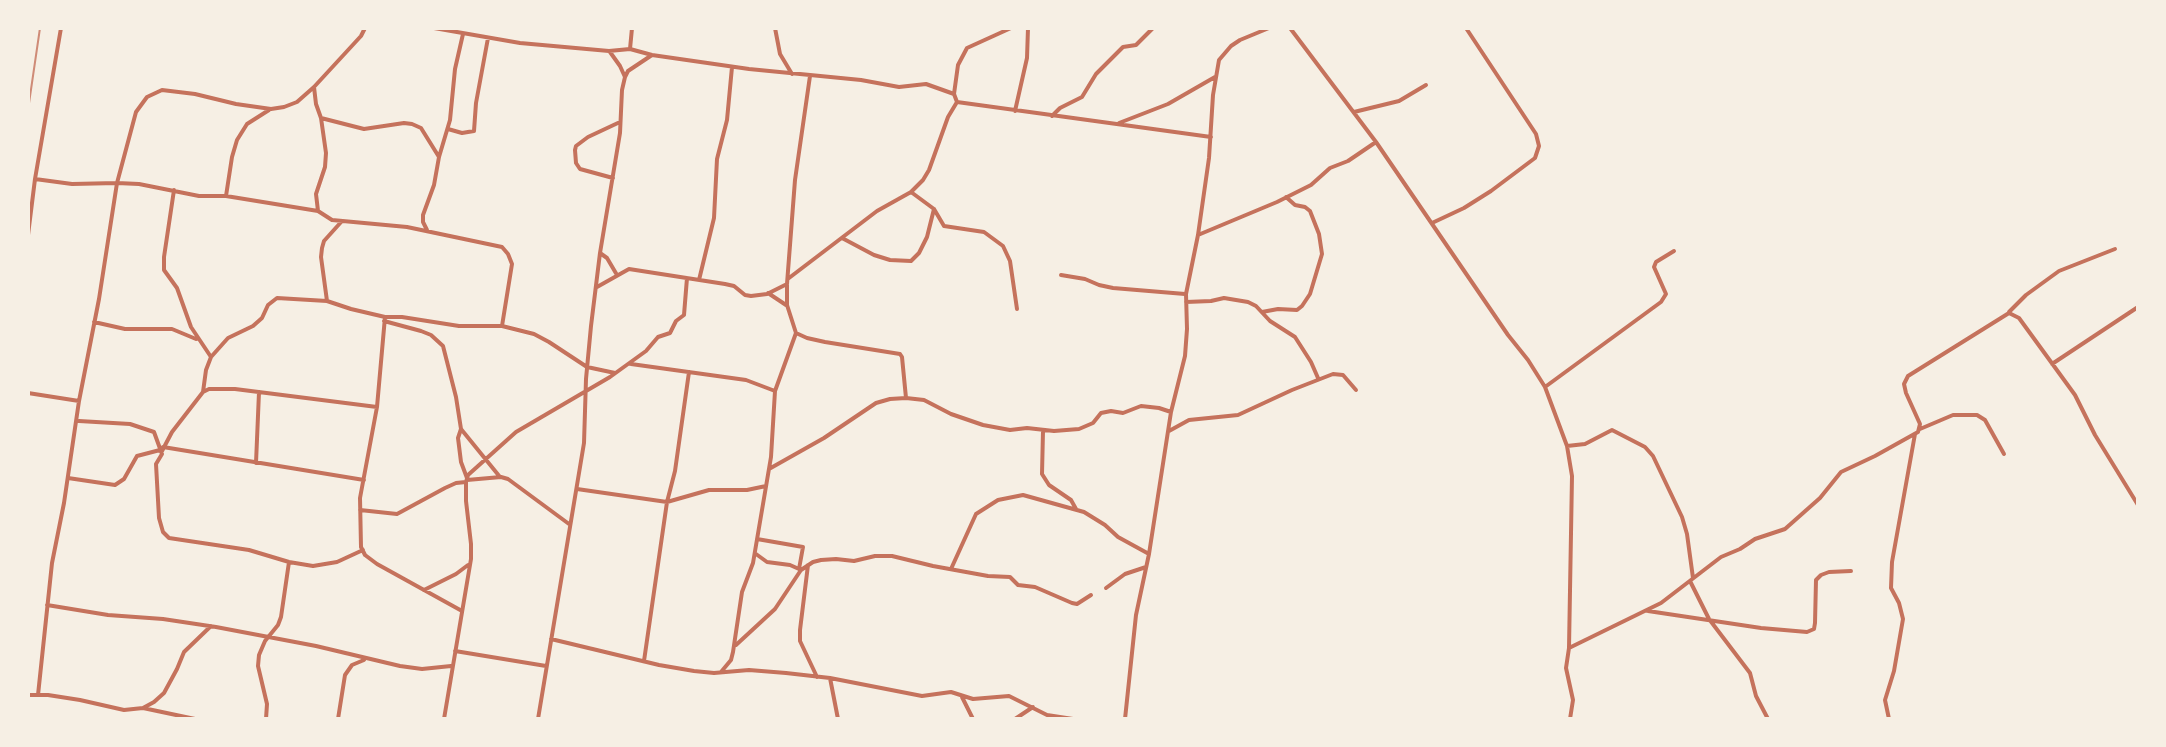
<!DOCTYPE html>
<html>
<head>
<meta charset="utf-8">
<style>
	body { margin:0 }
	#map { position:relative; width:2166px; height:747px; overflow:hidden; background:#f6efe4; font-family:Figtree,sans-serif }
	canvas { display:block }
	.frame { position:absolute; inset:0; border:30px solid #f6efe4; pointer-events:none }
</style>
</head>
<body>
<div id="map">
<canvas width="2166" height="747"></canvas>
<div class="frame"></div>
</div>
<script>
const ctx = document.querySelector('canvas').getContext('2d');
ctx.lineJoin = 'round';
const poly = rows => new Path2D(rows.map(r => 'M' + r).join(''));
function trace(path, color, width, dash) { ctx.strokeStyle = color; ctx.lineWidth = width; ctx.lineCap = dash ? 'butt' : 'round'; ctx.setLineDash(dash || []); ctx.stroke(path); }
trace(poly([
	[434,28,520,43,609,51,630,49,652,55,749,69,861,80,899,87,926,84,954,94,957,102,1211,137],
	[775,28,780,54,792,74],
	[1290,28,1376,142,1508,335,1528,360,1545,387,1567,446,1572,476,1569,648,1566,668,1573,700,1570,719],
	[630,49,632,28],
	[610,52,620,66,625,77],
	[314,87,316,104,321,118,326,153,325,167,316,194,318,211,332,220,407,227,502,247,508,254,512,264,502,326],
	[954,94,958,65,967,48,1011,28],
	[1015,111,1027,58,1028,28],
	[1354,112,1399,101,1426,85],
	[1052,116,1060,108,1082,97,1096,74,1123,47,1136,45,1153,28],
	[321,118,364,129,404,123,412,124,421,128,439,157],
	[1119,123,1168,104,1215,77],
	[448,129,462,133,474,131,476,103,488,38],
	[613,178,580,169,576,163,575,150,576,146,588,137,620,122],
	[35,179,72,184,117,183,139,184,199,196,226,196,318,211],
	[174,190,164,257,164,270,177,288,191,327,211,357],
	[911,192,934,209,944,226,984,232,1003,246,1010,261,1017,309],
	[226,196,232,157,237,140,247,124,269,110],
	[342,221,324,241,322,248,321,257,327,301,351,309,385,317,402,317,459,326,502,326,534,334,549,342,587,367,615,373],
	[1432,223,1464,208,1491,191,1535,158,1539,146,1536,134,1466,28],
	[427,230,423,222,423,215,434,185,439,157,450,120,455,69,463,34],
	[28,235,35,179,61,28],
	[1198,235,1277,202,1311,185,1330,168,1348,161,1376,142],
	[842,238,874,255,890,260,911,261,919,253,927,237,934,209],
	[600,253,607,258,617,275],
	[1061,275,1085,279,1099,285,1113,288,1185,294],
	[789,278,877,211,911,192,923,180,929,170,948,117,957,102],
	[699,280,714,218,717,159,727,120,732,67],
	[597,287,629,269,725,284,734,286,745,295,751,296,767,294,787,284],
	[768,293,786,305],
	[1186,302,1211,301,1224,298,1248,302,1256,306,1270,321,1295,337,1311,362,1318,378],
	[1262,312,1278,309,1297,310,1302,306,1310,294,1322,254,1319,234,1310,211,1305,207,1295,205,1286,197],
	[2009,312,2026,295,2059,271,2115,249],
	[385,317,377,407,360,498,361,547,365,555,377,564,462,611],
	[384,321,421,331,431,335,443,346,456,397,461,429,458,438,461,462,467,478],
	[94,322,125,329,172,329,196,339],
	[796,333,807,338,825,342,900,354,902,357,906,398],
	[631,364,746,380,775,391],
	[2052,364,2138,307],
	[1545,387,1661,302,1666,294,1654,267,1656,262,1674,251],
	[203,392,209,389,235,389,377,407],
	[28,393,79,401],
	[79,421,130,424,154,432,162,454,156,464,159,518,163,532,169,538,249,550,289,562,313,566,337,562,363,550],
	[461,429,500,477],
	[1920,429,1953,415,1977,415,1985,420,2004,454],
	[1043,431,1042,474,1049,485,1071,500,1076,509],
	[1169,431,1189,420,1238,415,1292,390,1333,374,1343,375,1356,390],
	[1567,446,1585,444,1612,430,1645,447,1653,456,1682,517,1687,534,1693,578],
	[163,447,364,480],
	[162,451,172,432,203,392,206,370,211,357,228,338,253,326,262,318,268,305,277,298,327,301],
	[256,463,259,392],
	[769,469,824,438,876,403,890,399,906,398,924,400,951,414,983,425,1010,430,1027,428,1054,431,1079,429,1093,423,1101,413,1111,411,1123,413,1141,406,1159,408,1171,412],
	[68,478,115,485,124,479,137,456,160,450],
	[467,480,501,477,508,479,569,524],
	[577,489,667,502,709,490,747,490,766,486],
	[360,510,397,514,445,488,456,483,466,482],
	[757,539,803,547,799,569],
	[756,554,767,562,790,565,799,569],
	[808,565,800,630,800,641,817,677],
	[951,569,976,514,998,500,1023,495,1084,512,1105,525,1118,537,1149,554],
	[1690,581,1709,619,1750,673,1756,696,1768,719],
	[1106,588,1125,574,1146,567],
	[424,590,456,574,468,565],
	[47,605,108,615,163,619,216,627,316,646,400,666,422,669,451,666],
	[1648,611,1761,628,1807,632,1814,629,1815,623,1816,580,1821,575,1829,572,1851,571],
	[551,639,659,665,694,671,714,673,749,670,786,673,830,678,922,696,951,692,973,699,1009,696,1047,715,1073,719],
	[736,645,775,609,801,570,813,562,821,560,836,559,854,561,875,556,892,556,933,566,988,576,1010,577,1018,585,1035,587,1072,603,1077,604,1091,595],
	[1569,648,1661,603,1721,557,1740,549,1755,539,1785,529,1820,498,1841,472,1875,456,1918,432,1920,424,1906,393,1904,384,1908,376,2009,313,2019,318,2075,395,2095,435,2138,505],
	[455,651,546,666],
	[644,661,667,502,675,471,689,372],
	[721,672,731,660,733,652,742,592,753,563,771,457,775,391,796,333,787,305,787,284,795,180,810,76],
	[830,678,838,719],
	[28,695,48,695,80,700,124,710,143,708,195,719],
	[38,695,52,563,64,503,79,401,99,299,117,183,136,112,147,97,162,90,195,94,236,104,271,109,284,107,297,102,314,87,361,36,365,28],
	[962,697,973,719,982,719],
	[143,708,154,702,164,693,177,669,184,652,211,626],
	[266,719,267,704,258,666,259,655,265,641,278,625,281,617,289,562],
	[338,719,345,675,352,665,364,660],
	[444,719,471,559,471,544,466,501,466,482,468,475,516,432,610,377,646,351,658,337,670,333,676,321,684,315,687,278],
	[538,719,584,443,586,379,591,326,600,253,620,133,622,90,625,77,628,71,652,55],
	[1015,719,1033,707],
	[1125,719,1136,615,1149,554,1171,412,1185,356,1187,329,1186,294,1198,235,1209,158,1213,95,1219,60,1231,46,1240,40,1269,28],
	[1889,719,1885,700,1894,671,1903,619,1899,603,1891,588,1892,562,1915,434]
]), '#c5725c', 4);
trace(poly([
	[28,110,40,28]
]), '#cf8b77', 2);
</script>
</body>
</html>
